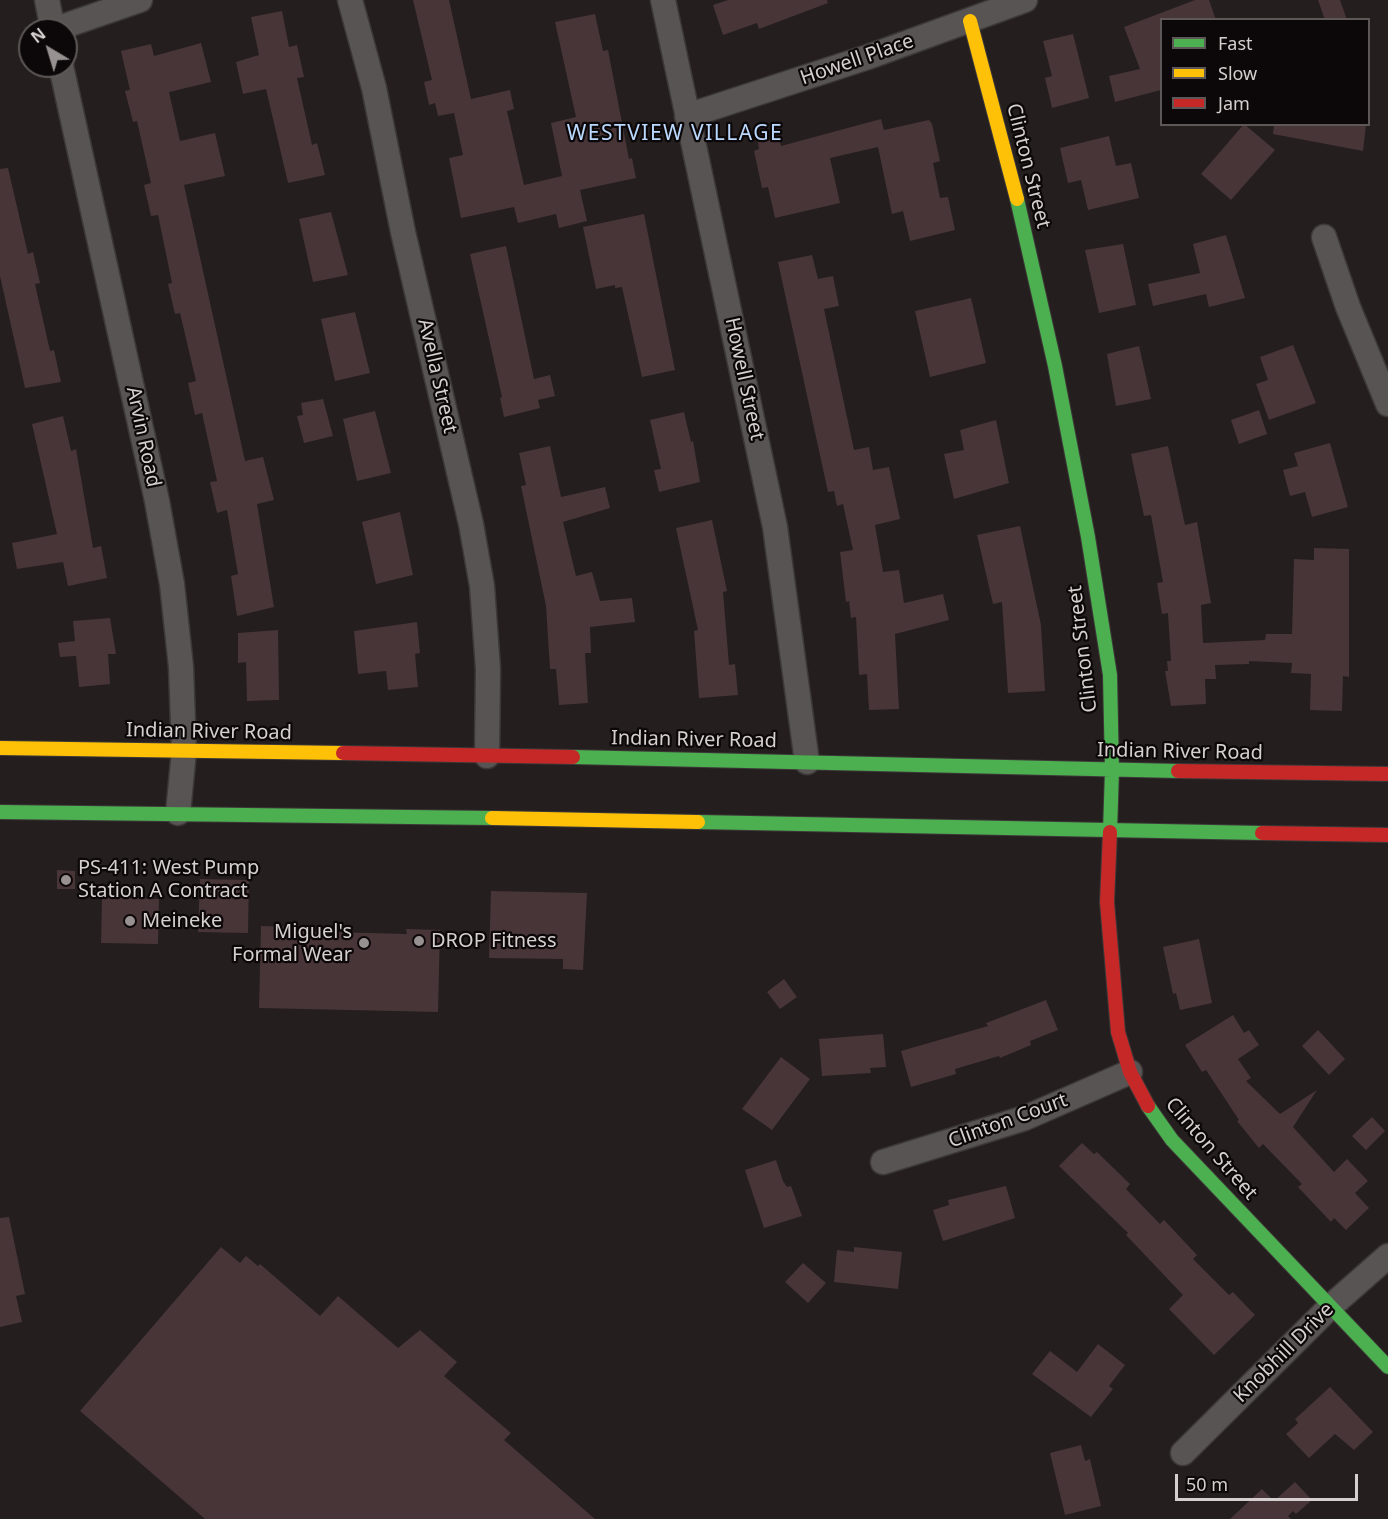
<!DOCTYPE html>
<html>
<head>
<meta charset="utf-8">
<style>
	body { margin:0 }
	#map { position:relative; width:1388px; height:1519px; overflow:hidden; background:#241e1e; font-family:"Noto Sans",sans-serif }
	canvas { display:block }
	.legend { position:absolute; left:1160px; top:18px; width:210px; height:108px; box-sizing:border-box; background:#0c0708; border:2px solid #5d5758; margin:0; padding:8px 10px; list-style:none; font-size:18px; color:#d6cfcf }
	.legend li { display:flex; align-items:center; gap:12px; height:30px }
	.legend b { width:30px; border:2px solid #5d5758 }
	.north { position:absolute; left:18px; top:18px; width:60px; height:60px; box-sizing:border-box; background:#0c0708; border:2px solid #5d5758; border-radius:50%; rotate:322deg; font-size:16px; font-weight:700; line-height:24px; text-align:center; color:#d6cfcf }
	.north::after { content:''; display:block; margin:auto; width:21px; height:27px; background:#989191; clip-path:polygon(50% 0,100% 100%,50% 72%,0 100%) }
	.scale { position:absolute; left:1175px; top:1474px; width:183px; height:27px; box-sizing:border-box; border:3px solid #d6cfcf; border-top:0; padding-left:8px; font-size:18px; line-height:21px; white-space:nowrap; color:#d6cfcf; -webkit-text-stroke:4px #0c0708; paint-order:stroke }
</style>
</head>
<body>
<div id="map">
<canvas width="1388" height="1519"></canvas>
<ul class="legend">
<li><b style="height:8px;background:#4caf50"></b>Fast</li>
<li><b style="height:8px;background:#ffc107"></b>Slow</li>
<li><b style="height:8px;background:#c62828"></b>Jam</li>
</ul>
<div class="north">N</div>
<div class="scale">50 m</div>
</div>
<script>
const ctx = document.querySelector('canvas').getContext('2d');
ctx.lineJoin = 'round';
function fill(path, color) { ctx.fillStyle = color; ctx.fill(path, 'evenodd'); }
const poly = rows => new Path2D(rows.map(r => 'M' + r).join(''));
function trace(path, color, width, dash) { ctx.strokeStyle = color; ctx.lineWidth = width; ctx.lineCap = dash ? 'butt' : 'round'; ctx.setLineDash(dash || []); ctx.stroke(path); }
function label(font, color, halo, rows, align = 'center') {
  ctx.font = font + ' "Noto Sans",sans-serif'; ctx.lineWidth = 4.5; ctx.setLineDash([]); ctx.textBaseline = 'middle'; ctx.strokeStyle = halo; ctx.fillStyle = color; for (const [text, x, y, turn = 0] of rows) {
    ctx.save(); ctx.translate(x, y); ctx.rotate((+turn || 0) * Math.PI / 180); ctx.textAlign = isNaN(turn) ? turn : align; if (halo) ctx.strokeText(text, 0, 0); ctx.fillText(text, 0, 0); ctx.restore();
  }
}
fill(poly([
	[413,0,449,0,471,99,510,90,514,109,507,111,524,185,562,176,551,123,576,117,555,22,595,14,603,51,608,50,629,159,632,158,636,178,580,190,587,221,559,228,556,214,518,223,514,207,461,218,449,158,463,155,454,113,438,116,435,103,429,105,424,82,432,80],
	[728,0,827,0,828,3,759,29,757,23,723,35,713,5],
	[1195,0,1209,0,1216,20,1161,20,1161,90,1115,102,1109,76,1140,69,1124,27],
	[1318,0,1340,0,1347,20,1325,20],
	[282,11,289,47,297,45,304,77,297,78,312,145,317,143,325,175,288,183,266,89,243,94,236,62,259,55,251,17],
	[1073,34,1089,98,1052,108,1045,78,1052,76,1043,41],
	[201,43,211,82,169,92,180,141,215,133,225,176,184,185,245,461,263,457,274,500,257,504,274,607,237,616,231,576,238,574,227,510,217,513,210,482,217,481,202,413,195,415,188,383,196,381,180,313,175,314,168,284,172,283,158,215,151,216,144,185,151,183,137,121,133,122,125,91,130,90,121,51,151,44,154,56],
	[881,119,884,130,929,120,932,124,940,161,933,163,940,198,948,197,955,230,910,241,903,211,892,214,878,147,830,158,840,203,775,218,768,187,762,188,754,151,759,149,758,142,779,137,781,146],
	[1244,124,1275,150,1231,200,1201,174],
	[1274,124,1366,124,1363,151,1273,134],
	[1109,136,1116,166,1131,163,1139,198,1088,210,1081,180,1068,183,1060,148],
	[8,168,28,254,33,252,40,283,35,284,50,351,54,350,61,382,25,388,0,276,0,169],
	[331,212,348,275,313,282,299,219],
	[644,214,675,370,642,377,622,287,615,288,615,285,596,289,583,227],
	[1226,235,1245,298,1209,307,1206,294,1153,306,1148,284,1200,273,1193,244],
	[1123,244,1136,305,1099,313,1085,250],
	[506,246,534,379,550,375,555,396,538,400,540,408,504,417,500,398,502,397,470,254],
	[812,255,818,279,833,276,839,306,824,309,854,450,869,447,873,470,889,467,900,519,875,525,883,572,899,570,904,603,943,594,949,620,895,634,899,709,869,710,867,674,859,675,856,617,851,618,849,601,846,602,840,552,853,550,843,504,837,506,834,491,828,492,778,262],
	[971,298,986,363,930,377,915,311],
	[355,312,370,373,335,381,321,319],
	[1293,345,1316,403,1269,420,1256,384,1268,380,1260,357],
	[1139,346,1151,399,1116,406,1107,354],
	[323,399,333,436,304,443,297,416,303,415,301,403],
	[1259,410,1267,434,1239,444,1231,420],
	[375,411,391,473,357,481,343,419],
	[684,412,691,442,693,441,700,482,659,492,654,470,661,469,650,420],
	[63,416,71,451,76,449,93,548,101,546,107,578,68,586,63,562,17,569,12,543,57,534,32,424],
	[996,420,1009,483,954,499,944,454,964,450,960,430],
	[1330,443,1348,507,1312,517,1305,492,1290,496,1283,470,1298,466,1294,453],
	[550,446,561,497,605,487,610,508,563,522,576,576,592,572,600,601,632,598,635,622,590,627,591,653,585,653,588,703,559,705,556,669,550,669,546,606,521,486,526,485,519,453],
	[1168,446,1185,525,1197,522,1211,603,1201,605,1203,643,1265,640,1266,634,1292,634,1294,559,1314,560,1314,548,1349,549,1349,677,1343,676,1342,711,1310,710,1311,674,1291,673,1292,663,1249,661,1249,664,1215,665,1216,679,1205,679,1206,704,1171,706,1165,671,1168,671,1167,661,1171,661,1168,613,1162,614,1157,583,1163,582,1151,515,1144,516,1131,454],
	[400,512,413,575,376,584,362,522],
	[712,520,727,591,723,592,729,665,735,664,738,695,699,698,694,631,698,630,676,528],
	[1020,526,1041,625,1045,691,1008,693,1002,602,993,604,977,535],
	[110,618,116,654,108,654,110,684,79,687,76,656,60,657,58,643,75,641,73,621],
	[417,622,420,653,415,654,418,687,388,690,386,671,358,674,354,631],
	[278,630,279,700,247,701,246,662,238,663,238,633],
	[57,870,75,871,75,889,57,889],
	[200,879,249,880,248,933,198,932],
	[491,891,587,893,583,970,563,969,563,959,489,958],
	[102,897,159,899,158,944,101,943],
	[261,926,294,927,294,931,407,934,406,929,440,930,438,1012,259,1008],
	[1199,939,1212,1003,1180,1010,1176,993,1173,994,1163,947],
	[784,979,797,997,780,1009,767,992],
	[1046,1000,1058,1030,1030,1041,1031,1045,1000,1058,999,1056,955,1069,956,1074,911,1087,901,1051,988,1026,986,1023],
	[1233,1015,1244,1033,1249,1030,1259,1045,1238,1059,1251,1078,1246,1081,1280,1114,1317,1090,1293,1127,1334,1172,1347,1159,1368,1181,1355,1193,1369,1208,1346,1230,1334,1218,1331,1222,1298,1187,1302,1184,1263,1144,1259,1148,1237,1121,1239,1120,1206,1070,1202,1072,1185,1045],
	[1318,1030,1345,1059,1329,1075,1302,1046],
	[883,1034,886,1067,870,1068,871,1073,822,1076,819,1039],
	[781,1057,810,1079,772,1130,742,1109],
	[1372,1117,1385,1131,1366,1150,1352,1136],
	[1082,1143,1094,1154,1097,1152,1130,1184,1126,1189,1160,1224,1164,1220,1197,1255,1193,1259,1229,1295,1233,1292,1255,1315,1214,1355,1169,1309,1183,1295,1126,1235,1128,1233,1059,1166],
	[776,1160,783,1181,787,1187,791,1186,802,1216,764,1228,745,1170],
	[1006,1186,1015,1218,943,1241,933,1210,949,1205,948,1200],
	[9,1217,25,1294,16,1296,22,1322,0,1327,0,1218],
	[221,1247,240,1263,246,1256,258,1266,260,1264,320,1316,338,1296,398,1348,420,1330,457,1362,444,1376,511,1433,504,1440,595,1519,205,1519,80,1411],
	[854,1247,902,1252,898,1289,834,1282,837,1250,854,1252],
	[803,1263,826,1283,808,1303,785,1282],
	[1098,1344,1125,1365,1109,1386,1113,1389,1091,1417,1032,1374,1050,1351,1077,1372],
	[1330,1387,1373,1432,1354,1450,1335,1434,1309,1458,1286,1434,1298,1423,1295,1419],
	[1081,1445,1085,1461,1090,1459,1101,1506,1065,1515,1050,1453],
	[1295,1482,1312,1500,1296,1514,1293,1511,1288,1516,1291,1519,1230,1519,1262,1489,1274,1501]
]), '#483538');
const street = poly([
	[47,0,53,30],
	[350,0,374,88,403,232,471,524,482,586,488,669,487,756],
	[663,0,775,527,807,762],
	[53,30,140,0],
	[61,66,157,501,172,584,181,667,184,751,178,813],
	[687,116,868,57,1025,0],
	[1324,237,1348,307,1388,404],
	[883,1162,1025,1118,1130,1072],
	[1183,1453,1330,1307,1388,1256]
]);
const fast = poly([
	[1017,199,1055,366,1088,537,1110,675,1112,770,1110,832],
	[573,757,1178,771],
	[0,812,492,818],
	[698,822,1262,833],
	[1148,1106,1172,1140,1388,1367]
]);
const slow = poly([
	[970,21,1017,199],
	[0,748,343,753],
	[492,818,698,822]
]);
const jam = poly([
	[343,753,573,757],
	[1178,771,1388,774],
	[1110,832,1107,902,1118,1032,1130,1072,1148,1106],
	[1262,833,1388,835]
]);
trace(street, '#3d3838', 27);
trace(fast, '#3d3838', 16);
trace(slow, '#3d3838', 16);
trace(jam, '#3d3838', 16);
trace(street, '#585454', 24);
trace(fast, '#4caf50', 14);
trace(slow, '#ffc107', 14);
trace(jam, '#c62828', 14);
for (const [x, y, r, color] of [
	[66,880,6,"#989191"],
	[130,921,6,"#989191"],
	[419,941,6,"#989191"],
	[364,943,6,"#989191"]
]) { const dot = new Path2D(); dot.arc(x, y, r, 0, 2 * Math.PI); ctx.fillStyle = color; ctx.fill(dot); trace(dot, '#0c0708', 2); }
label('20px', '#d6cfcf', '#0c0708', [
	["Howell Place",857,60,-19],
	["Clinton Street",1028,166,76],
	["Avella Street",437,376,77],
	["Howell Street",744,379,78],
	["Arvin Road",143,437,78],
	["Clinton Street",1083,649,-97],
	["Indian River Road",209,732,1],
	["Indian River Road",694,740,1],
	["Indian River Road",1180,752,1],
	["Clinton Court",1008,1121,-20],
	["Clinton Street",1211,1149,49],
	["Knobhill Drive",1284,1353,-45]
]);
label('20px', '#d6cfcf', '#0c0708', [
	["PS-411: West Pump",78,868],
	["Station A Contract",78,891],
	["Meineke",142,921],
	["Miguel's",352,932,"right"],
	["Formal Wear",352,955,"right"],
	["DROP Fitness",431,941]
], 'left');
ctx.letterSpacing = '1.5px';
label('21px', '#bbd9fe', '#0c0708', [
	["WESTVIEW VILLAGE",675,134]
]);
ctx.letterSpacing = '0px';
</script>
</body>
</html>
